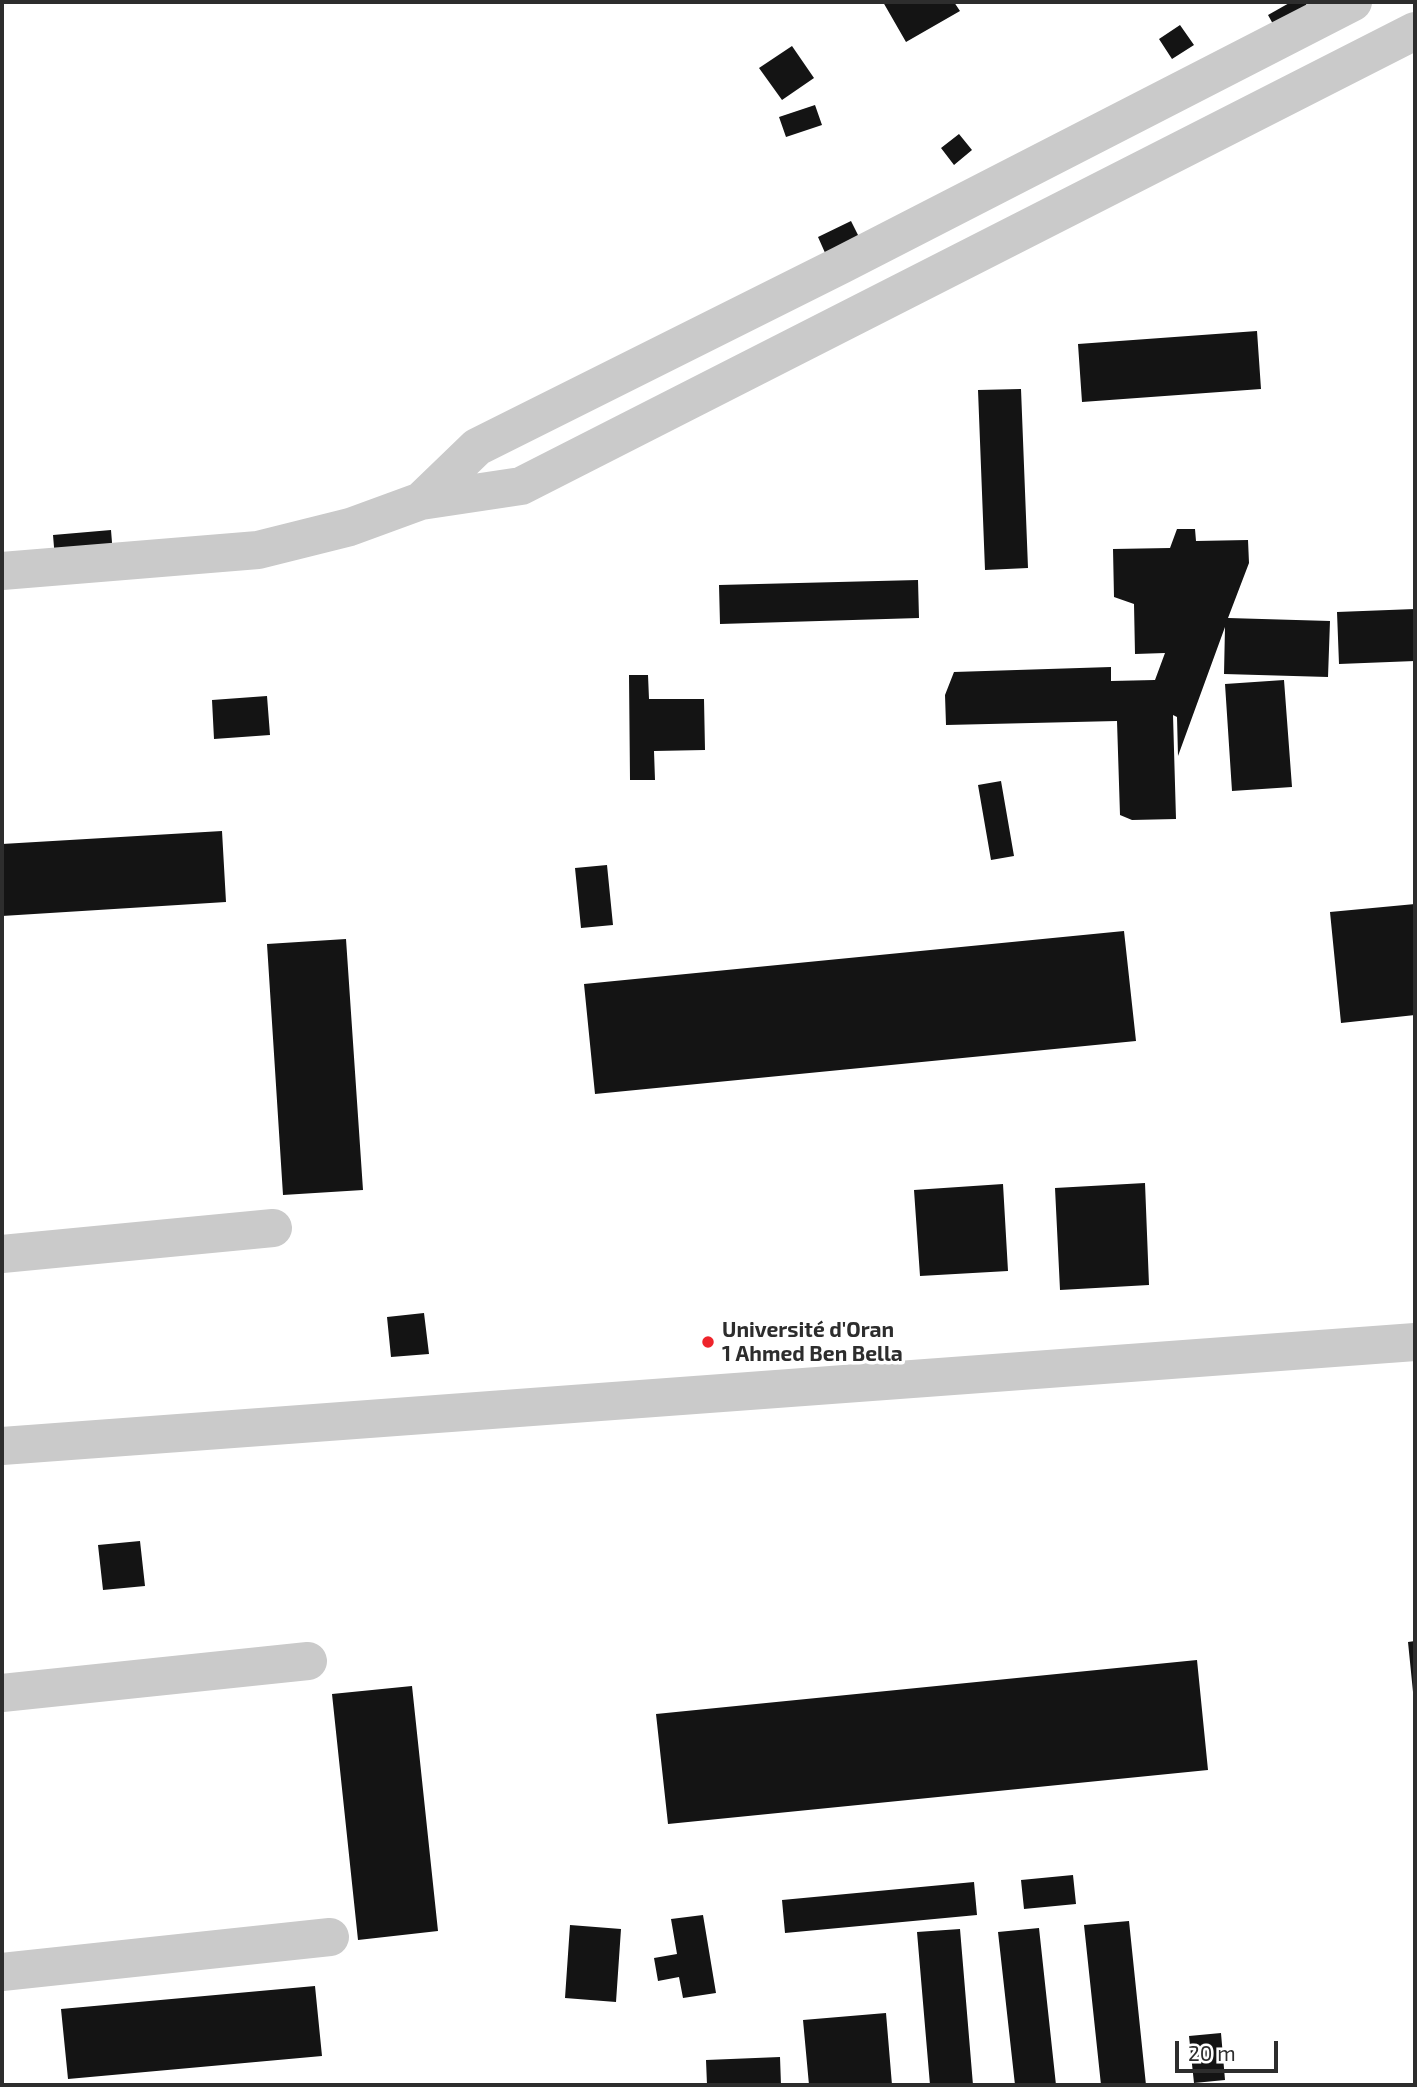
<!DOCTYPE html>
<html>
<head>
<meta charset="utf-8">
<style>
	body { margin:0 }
	#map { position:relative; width:1417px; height:2087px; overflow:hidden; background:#fff; font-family:"Exo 2",sans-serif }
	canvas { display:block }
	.frame { position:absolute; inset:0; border:4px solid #2d2d2d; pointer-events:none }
	.scale { position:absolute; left:1175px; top:2041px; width:103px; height:32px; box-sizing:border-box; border:4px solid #2d2d2d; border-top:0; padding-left:9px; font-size:21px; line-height:24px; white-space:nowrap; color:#2d2d2d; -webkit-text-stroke:5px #fff; paint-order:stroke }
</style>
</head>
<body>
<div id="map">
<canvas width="1417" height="2087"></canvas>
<div class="frame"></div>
<div class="scale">20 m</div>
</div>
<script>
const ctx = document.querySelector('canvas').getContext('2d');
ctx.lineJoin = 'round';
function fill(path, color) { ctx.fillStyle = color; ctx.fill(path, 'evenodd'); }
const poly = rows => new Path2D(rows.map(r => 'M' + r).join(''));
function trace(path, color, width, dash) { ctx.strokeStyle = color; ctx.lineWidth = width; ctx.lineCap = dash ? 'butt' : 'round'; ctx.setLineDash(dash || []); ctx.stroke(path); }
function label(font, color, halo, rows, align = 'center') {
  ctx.font = font + ' "Exo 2",sans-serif'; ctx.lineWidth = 7; ctx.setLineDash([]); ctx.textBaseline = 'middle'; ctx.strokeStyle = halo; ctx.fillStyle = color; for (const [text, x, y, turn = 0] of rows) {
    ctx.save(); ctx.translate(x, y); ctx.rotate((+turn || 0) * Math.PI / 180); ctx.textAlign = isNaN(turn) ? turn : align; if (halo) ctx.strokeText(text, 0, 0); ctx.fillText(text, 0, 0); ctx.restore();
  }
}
fill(poly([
	[883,2,954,2,960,11,906,42],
	[1291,2,1305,2,1312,15,1278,33,1268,15],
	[1180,25,1194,45,1172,59,1159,39],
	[792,46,814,78,782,100,759,68],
	[815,105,822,125,786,137,779,117],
	[959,134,972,150,954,165,941,148],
	[851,221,860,239,826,255,818,237],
	[1257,331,1261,389,1082,402,1078,344],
	[1021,389,1028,568,985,570,978,390],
	[1177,529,1195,529,1196,541,1248,540,1249,563,1228,618,1330,621,1328,677,1224,674,1225,627,1178,756,1177,717,1173,715,1176,819,1132,820,1120,815,1117,721,946,725,945,695,954,672,1111,667,1111,681,1155,680,1165,653,1135,654,1134,604,1114,597,1113,549,1170,548],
	[111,530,113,555,55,559,53,535],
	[918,580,919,618,720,624,719,585],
	[1415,609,1415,661,1339,664,1337,612],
	[629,675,648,675,649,699,704,699,705,750,654,751,655,780,630,780],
	[1284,680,1292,787,1232,791,1225,684],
	[267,696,270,735,214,739,212,700],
	[1001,781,1014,856,991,860,978,785],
	[222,831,226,902,2,916,2,844],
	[607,865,613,925,581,928,575,868],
	[1415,904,1415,1015,1341,1023,1330,912],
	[1124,931,1136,1041,595,1094,584,984],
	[346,939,363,1190,283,1195,267,944],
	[1145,1183,1149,1285,1060,1290,1055,1188],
	[1003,1184,1008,1271,920,1276,914,1190],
	[424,1313,429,1354,391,1357,387,1317],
	[140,1541,145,1586,103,1590,98,1545],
	[1415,1641,1415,1692,1413,1692,1408,1642],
	[1197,1660,1208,1770,668,1824,656,1714],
	[412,1686,438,1931,358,1940,332,1694],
	[1073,1875,1076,1904,1024,1909,1021,1880],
	[974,1882,977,1915,785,1933,782,1900],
	[703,1915,716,1993,683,1998,679,1977,658,1981,654,1958,677,1954,671,1919],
	[1129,1921,1146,2085,1101,2085,1084,1925],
	[570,1925,621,1929,616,2002,565,1998],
	[1039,1928,1056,2085,1015,2085,998,1932],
	[960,1929,973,2085,930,2085,917,1932],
	[315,1986,322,2056,68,2079,61,2009],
	[886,2013,892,2085,809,2085,803,2020],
	[1221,2033,1225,2080,1194,2083,1189,2036],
	[780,2057,781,2085,707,2085,706,2060]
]), '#141414');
trace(poly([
	[421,501,477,447,841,265,1353,2],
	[2,571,258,550,350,527,421,501,521,486,1415,31],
	[2,1254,273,1228],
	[2,1446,1415,1342],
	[2,1693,308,1661],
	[2,1972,330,1937]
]), '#cacaca', 38);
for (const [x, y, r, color] of [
	[708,1342,7,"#ee242b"]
]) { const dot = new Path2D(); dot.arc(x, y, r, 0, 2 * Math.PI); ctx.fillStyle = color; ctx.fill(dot); trace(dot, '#fff', 2.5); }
label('bold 21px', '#2d2d2d', '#fff', [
	["Université d'Oran",722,1330],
	["1 Ahmed Ben Bella",722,1354]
], 'left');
</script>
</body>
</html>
